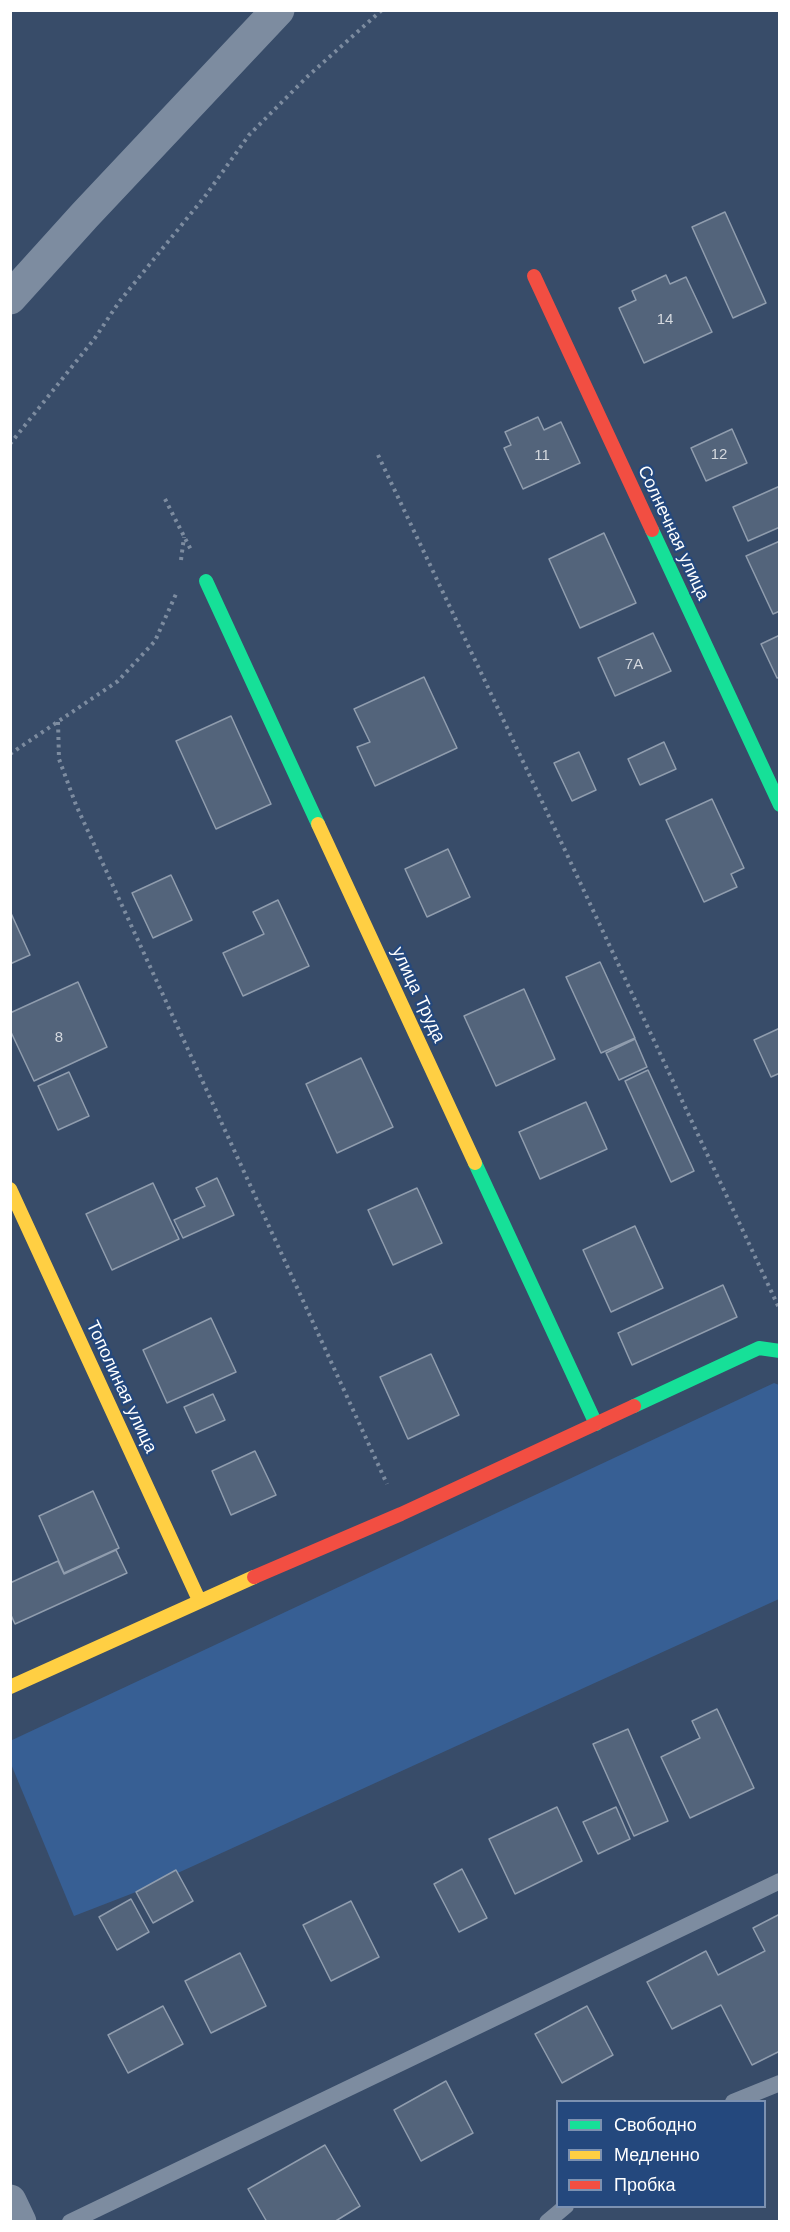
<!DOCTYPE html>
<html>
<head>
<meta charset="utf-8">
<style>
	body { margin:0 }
	#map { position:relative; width:790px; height:2232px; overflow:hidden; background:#384c69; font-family:Arial,sans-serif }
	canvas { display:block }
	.frame { position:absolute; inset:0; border:12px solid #fff; pointer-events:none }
	.legend { position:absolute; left:556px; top:2100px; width:210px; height:108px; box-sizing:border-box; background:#24487d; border:2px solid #7c91b1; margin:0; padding:8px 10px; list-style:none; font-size:18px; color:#fff }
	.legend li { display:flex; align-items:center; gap:12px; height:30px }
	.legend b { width:30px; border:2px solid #7c91b1 }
</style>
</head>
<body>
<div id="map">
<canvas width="790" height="2232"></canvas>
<div class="frame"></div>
<ul class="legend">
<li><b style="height:8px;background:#16e098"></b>Свободно</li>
<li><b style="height:8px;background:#ffcf43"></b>Медленно</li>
<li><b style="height:8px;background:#f24e42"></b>Пробка</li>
</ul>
</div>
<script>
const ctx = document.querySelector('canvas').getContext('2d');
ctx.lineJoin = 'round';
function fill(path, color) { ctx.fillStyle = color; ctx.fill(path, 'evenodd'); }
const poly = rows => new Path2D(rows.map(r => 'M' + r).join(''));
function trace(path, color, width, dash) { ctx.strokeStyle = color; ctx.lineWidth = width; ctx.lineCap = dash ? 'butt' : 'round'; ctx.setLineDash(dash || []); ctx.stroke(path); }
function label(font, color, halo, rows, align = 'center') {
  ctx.font = font + ' Arial,sans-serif'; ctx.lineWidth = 4.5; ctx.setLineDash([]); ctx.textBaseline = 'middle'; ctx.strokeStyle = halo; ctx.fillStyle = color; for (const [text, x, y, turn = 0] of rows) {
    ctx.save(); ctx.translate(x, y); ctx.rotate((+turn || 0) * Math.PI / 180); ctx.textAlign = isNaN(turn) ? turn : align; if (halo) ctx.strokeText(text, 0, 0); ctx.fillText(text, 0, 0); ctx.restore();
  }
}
fill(poly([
	[774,1383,779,1385,779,1599,136,1892,74,1916,11,1764,10,1741]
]), '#375f94');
const building = poly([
	[725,212,766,303,733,318,692,227,725,212],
	[666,275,670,284,686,277,712,332,644,363,619,308,636,300,632,291,666,275],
	[538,417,544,430,561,422,580,463,523,489,504,448,511,445,505,432,538,417],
	[732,429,747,463,706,481,691,448,732,429],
	[780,486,780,527,748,541,733,507,780,486],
	[604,533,636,603,580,628,549,559,604,533],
	[780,541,780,611,773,614,746,556,780,541],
	[653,633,671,671,615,696,598,658,653,633],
	[780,635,780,677,777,678,761,644,780,635],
	[424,677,457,748,375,786,357,747,370,742,354,709,424,677],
	[231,716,271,804,216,829,176,741,231,716],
	[664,742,676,769,640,785,628,759,664,742],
	[579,752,596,790,572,801,554,763,579,752],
	[712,799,744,868,731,874,737,887,704,902,666,820,712,799],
	[448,849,470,897,427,917,405,869,448,849],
	[171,875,192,920,153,938,132,893,171,875],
	[278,900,309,966,243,996,223,953,264,934,253,912,278,900],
	[10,911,30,955,10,964,10,911],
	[600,962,635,1038,601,1053,566,977,600,962],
	[78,982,107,1047,34,1081,10,1030,10,1013,78,982],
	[524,989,555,1059,496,1086,464,1016,524,989],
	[780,1028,780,1073,771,1077,754,1040,780,1028],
	[635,1039,647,1067,619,1080,606,1053,635,1039],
	[361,1058,393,1127,337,1153,306,1084,361,1058],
	[648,1070,694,1171,671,1182,625,1081,648,1070],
	[69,1072,89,1116,58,1130,38,1086,69,1072],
	[586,1102,607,1149,540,1179,519,1132,586,1102],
	[217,1178,234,1215,183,1238,174,1220,205,1206,196,1188,217,1178],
	[153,1183,179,1239,112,1270,86,1214,153,1183],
	[417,1188,442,1243,393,1265,368,1210,417,1188],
	[635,1226,663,1288,611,1312,583,1250,635,1226],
	[723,1285,737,1317,632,1365,618,1333,723,1285],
	[211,1318,236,1372,167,1403,143,1350,211,1318],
	[431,1354,459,1415,408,1439,380,1377,431,1354],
	[213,1394,225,1420,196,1433,184,1407,213,1394],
	[255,1451,276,1495,231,1515,212,1471,255,1451],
	[93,1491,119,1548,64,1573,39,1516,93,1491],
	[116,1550,127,1573,15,1624,10,1613,10,1583,58,1561,64,1574,116,1550],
	[717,1709,754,1788,690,1818,661,1757,700,1738,692,1721,717,1709],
	[628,1729,668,1821,634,1836,593,1744,628,1729],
	[557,1807,582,1861,515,1894,489,1839,557,1807],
	[616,1807,630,1839,598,1854,583,1822,616,1807],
	[462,1869,487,1918,459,1932,434,1884,462,1869],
	[176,1870,193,1901,153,1923,136,1892,176,1870],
	[131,1899,149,1932,117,1950,99,1917,131,1899],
	[351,1901,379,1957,331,1981,303,1925,351,1901],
	[780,1914,780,2051,752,2065,721,2005,672,2029,647,1982,706,1951,718,1975,765,1951,753,1928,780,1914],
	[240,1953,266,2006,211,2033,185,1981,240,1953],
	[163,2006,183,2044,128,2073,108,2035,163,2006],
	[587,2006,613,2055,562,2083,535,2034,587,2006],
	[446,2081,473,2133,421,2161,394,2110,446,2081],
	[325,2145,360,2206,334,2222,267,2222,248,2189,325,2145]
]);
fill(building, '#53647b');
trace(building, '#909dae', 1.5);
trace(poly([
	[10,444,95,338,119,302,206,195,249,135,308,76,382,10],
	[378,455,563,846,780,1310],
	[165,499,192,552],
	[181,560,184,537],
	[58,722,59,759,76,805,387,1484],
	[10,754,118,681,155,641,176,594]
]), '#7d8ca0', 4, [3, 4.5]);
trace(poly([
	[733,2102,780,2083],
	[70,2222,780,1881],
	[547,2222,566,2206]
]), '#7d8ca0', 16);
trace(poly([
	[10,298,85,215,278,10],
	[10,2201,20,2222]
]), '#7d8ca0', 33);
trace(poly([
	[652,530,780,805],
	[206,581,318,824],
	[475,1163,596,1424],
	[634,1406,759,1348,780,1351]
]), '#16e098', 14);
trace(poly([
	[318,824,475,1163],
	[10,1189,199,1600],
	[10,1687,254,1577]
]), '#ffcf43', 14);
trace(poly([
	[534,276,652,530],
	[254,1577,401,1514,634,1406]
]), '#f24e42', 14);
label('15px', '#d4d8de', null, [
	["14",665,320],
	["12",719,455],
	["11",542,456],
	["7А",634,665],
	["8",59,1038]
]);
label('18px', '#fff', '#24487d', [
	["Солнечная улица",673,533,65],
	["улица Труда",418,995,65],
	["Тополиная улица",121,1387,65]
]);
</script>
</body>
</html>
